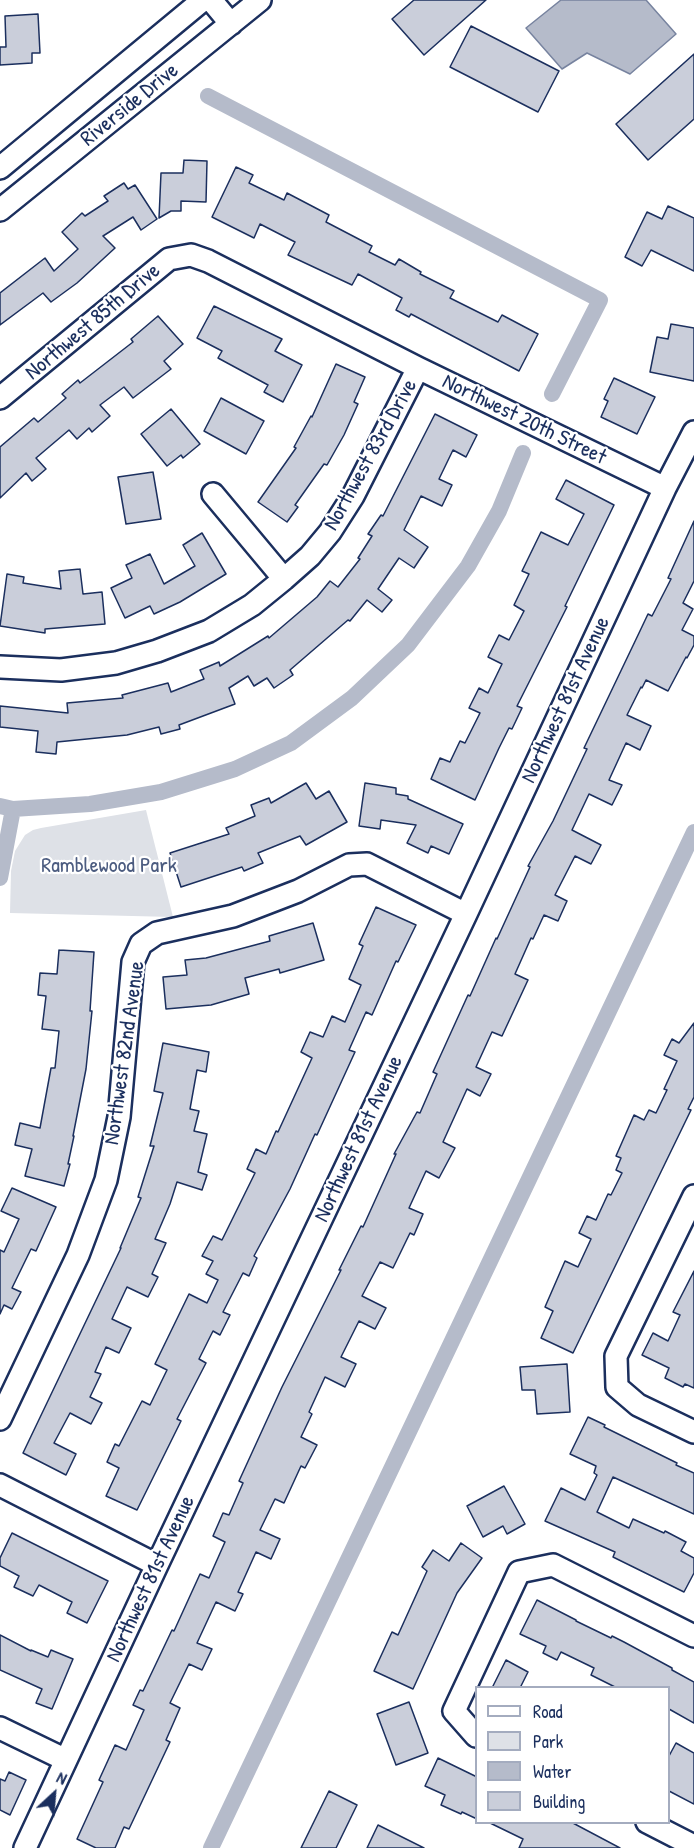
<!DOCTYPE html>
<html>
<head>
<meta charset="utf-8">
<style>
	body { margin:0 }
	#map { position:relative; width:694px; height:1848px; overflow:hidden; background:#fff; font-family:"Patrick Hand",sans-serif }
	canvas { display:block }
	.legend { position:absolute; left:475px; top:1686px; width:195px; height:138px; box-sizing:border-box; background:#fff; border:2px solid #a4acbf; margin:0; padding:8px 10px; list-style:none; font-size:18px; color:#1b2f5e }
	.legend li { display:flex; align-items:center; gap:12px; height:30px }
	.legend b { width:30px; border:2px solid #a4acbf }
	.north { position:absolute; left:24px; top:1764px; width:60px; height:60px; -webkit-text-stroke:4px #fff; paint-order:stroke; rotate:26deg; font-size:16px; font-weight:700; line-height:24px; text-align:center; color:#1b2f5e }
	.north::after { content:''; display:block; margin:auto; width:21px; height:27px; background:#1b2f5e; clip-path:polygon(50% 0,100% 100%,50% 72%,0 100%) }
</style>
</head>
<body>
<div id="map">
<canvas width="694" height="1848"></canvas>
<ul class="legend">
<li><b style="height:8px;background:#fff"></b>Road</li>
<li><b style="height:16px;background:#dee1e7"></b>Park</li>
<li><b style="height:16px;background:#b5bbca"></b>Water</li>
<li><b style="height:16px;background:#caceda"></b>Building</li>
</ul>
<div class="north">N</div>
</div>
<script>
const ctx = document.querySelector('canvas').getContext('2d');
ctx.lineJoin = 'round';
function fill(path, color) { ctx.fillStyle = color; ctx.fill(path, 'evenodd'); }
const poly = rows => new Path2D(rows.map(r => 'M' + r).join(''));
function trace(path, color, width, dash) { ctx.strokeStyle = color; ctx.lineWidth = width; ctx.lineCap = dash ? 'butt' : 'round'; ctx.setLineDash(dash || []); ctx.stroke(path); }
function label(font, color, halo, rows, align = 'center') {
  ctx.font = font + ' "Patrick Hand",sans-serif'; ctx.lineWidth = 4.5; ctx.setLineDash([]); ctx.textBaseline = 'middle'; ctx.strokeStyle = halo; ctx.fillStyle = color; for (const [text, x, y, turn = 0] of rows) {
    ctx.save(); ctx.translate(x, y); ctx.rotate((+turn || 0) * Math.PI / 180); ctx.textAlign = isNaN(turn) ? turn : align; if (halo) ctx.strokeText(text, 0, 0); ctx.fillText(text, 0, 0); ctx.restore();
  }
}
fill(poly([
	[146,810,173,917,10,913,11,871,15,851,25,835,33,830,41,828]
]), '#dee1e7');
const water = poly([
	[561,0,646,0,676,34,630,74,587,53,562,69,526,28,561,0]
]);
fill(water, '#b5bbca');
trace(water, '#77839f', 1.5);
trace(poly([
	[208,96,600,300,552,394],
	[0,806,13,809,90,804,161,792,235,769,291,743,352,698,408,645,468,566,499,511,523,453],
	[0,878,13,809],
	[211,1848,694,832]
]), '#b5bbca', 16);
const building = poly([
	[414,0,486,0,424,55,392,19,414,0],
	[38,14,40,53,32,53,32,63,0,65,0,47,6,47,5,16,38,14],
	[471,26,559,71,538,112,450,67,471,26],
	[694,54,694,119,648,160,616,124,694,54],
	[184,160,207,161,206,202,181,201,181,211,171,211,159,218,161,173,183,173,184,160],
	[236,167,253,175,249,183,284,200,287,193,329,215,326,222,372,246,369,252,395,265,399,259,421,272,420,274,454,291,450,298,498,322,502,315,538,334,519,371,411,314,409,317,396,310,402,298,358,274,352,285,288,255,295,242,260,224,254,238,212,217,236,167],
	[124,183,128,189,135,185,157,219,141,230,133,217,103,236,115,248,77,283,51,302,43,293,0,325,0,293,45,258,54,271,78,249,62,232,82,213,85,216,108,201,104,196,124,183],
	[668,206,694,218,694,271,651,250,642,266,625,257,647,212,662,219,668,206],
	[214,306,282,339,275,351,302,365,283,402,264,392,268,385,218,358,222,351,197,338,214,306],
	[158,316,183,344,164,361,171,369,133,398,124,387,100,405,110,416,92,432,89,428,77,439,69,430,36,458,46,469,32,481,26,473,0,498,0,447,34,418,38,422,66,398,62,394,78,380,80,383,133,342,131,339,158,316],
	[671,324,694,328,694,381,650,372,657,337,668,339,671,324],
	[336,364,365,377,354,402,358,404,344,435,327,465,324,464,295,505,298,507,287,522,258,502,296,448,294,447,311,416,312,417,336,364],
	[614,378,655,397,637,434,601,417,608,401,604,399,614,378],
	[221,398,264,421,246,454,204,431,221,398],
	[171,409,200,444,183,458,181,455,167,466,141,434,171,409],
	[435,414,477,435,466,457,453,450,439,479,452,485,442,506,421,496,404,530,428,547,414,568,399,558,378,589,392,600,382,612,367,600,350,621,348,620,290,670,293,675,274,688,267,678,254,686,248,676,229,688,235,704,179,725,180,729,161,734,159,727,127,735,57,742,56,754,36,752,38,731,0,727,0,706,68,713,67,703,123,698,122,695,168,683,171,692,204,679,200,670,219,662,220,666,268,636,269,638,317,597,330,581,338,587,360,559,358,558,372,536,368,534,381,515,383,516,435,414],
	[153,472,161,519,126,524,118,477,153,472],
	[566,480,614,505,565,606,567,607,517,706,522,708,512,729,509,728,499,748,475,800,431,779,440,758,450,762,460,741,465,743,480,713,469,708,479,688,488,693,502,664,488,657,499,635,509,640,524,611,514,605,529,574,522,571,541,532,568,545,584,514,556,499,566,480],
	[694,521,694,581,683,603,693,609,682,630,694,636,694,645,687,658,686,657,668,691,646,680,642,688,641,687,627,715,651,726,640,750,626,743,609,780,622,785,612,805,589,794,572,830,601,845,591,864,575,856,555,895,567,901,558,921,544,915,533,939,531,938,515,974,528,980,502,1036,492,1032,476,1067,491,1074,480,1096,467,1089,443,1142,455,1148,439,1178,426,1171,409,1208,423,1214,414,1235,410,1233,393,1268,380,1262,362,1296,386,1308,375,1329,359,1321,341,1357,356,1364,345,1387,325,1377,309,1412,312,1414,301,1437,317,1445,305,1468,301,1466,284,1503,275,1499,260,1530,280,1539,271,1559,256,1552,238,1592,243,1594,235,1611,216,1602,197,1643,212,1649,202,1670,189,1664,170,1703,180,1708,166,1740,170,1742,129,1829,124,1827,115,1848,96,1848,77,1839,103,1782,99,1780,115,1745,126,1750,144,1710,133,1705,140,1690,143,1691,172,1630,174,1631,200,1574,209,1578,225,1542,213,1536,223,1513,229,1515,243,1483,239,1481,282,1387,341,1270,339,1270,361,1226,363,1227,396,1154,394,1154,417,1112,420,1113,437,1074,433,1072,468,995,470,996,496,938,497,939,530,867,528,866,553,821,587,749,584,748,639,633,648,614,652,616,671,579,668,578,694,521],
	[202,533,226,574,180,602,154,614,150,606,125,618,111,588,132,578,126,565,150,554,164,584,195,566,183,545,202,533],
	[80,569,83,594,102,592,105,624,45,629,45,633,0,626,7,574,24,577,23,583,61,589,59,571,80,569],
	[306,783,316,799,329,791,347,822,306,845,300,836,258,853,263,863,244,871,242,867,181,887,170,853,229,834,226,828,255,816,251,805,269,798,271,803,306,783],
	[365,783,396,788,396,794,408,796,408,799,463,824,449,854,431,846,428,853,407,843,416,825,381,820,380,829,359,826,365,783],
	[376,907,416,925,398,962,396,961,372,1015,366,1012,349,1050,355,1052,317,1135,315,1134,290,1189,254,1256,257,1258,249,1276,243,1273,223,1312,230,1315,220,1335,213,1331,199,1359,206,1363,177,1419,181,1421,137,1510,106,1496,119,1468,107,1462,115,1444,119,1446,142,1401,150,1405,167,1370,155,1364,189,1294,207,1303,218,1280,206,1274,213,1261,202,1256,213,1236,222,1240,255,1173,247,1169,256,1149,266,1154,276,1131,278,1132,312,1058,301,1052,310,1032,323,1037,332,1016,345,1022,361,985,349,979,363,946,359,944,376,907],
	[313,923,324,960,280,973,279,969,245,978,249,994,211,1005,166,1009,163,977,187,975,185,960,206,958,270,941,269,936,313,923],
	[59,950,94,952,90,1011,92,1011,86,1069,73,1136,74,1136,68,1164,70,1164,64,1186,25,1176,32,1149,15,1145,20,1123,40,1128,51,1068,55,1068,59,1031,42,1029,46,996,38,995,40,973,57,974,59,950],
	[694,1023,694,1097,688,1109,691,1110,573,1353,541,1338,553,1311,545,1307,565,1261,578,1267,591,1239,579,1233,587,1216,596,1220,608,1194,611,1195,622,1173,616,1170,621,1158,616,1156,634,1115,644,1120,649,1110,656,1113,667,1090,664,1089,677,1061,664,1055,672,1039,679,1043,694,1023],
	[163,1043,209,1052,206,1072,197,1070,190,1109,199,1111,194,1131,207,1134,198,1172,207,1175,202,1190,177,1182,170,1204,155,1239,166,1243,152,1274,158,1277,148,1297,127,1287,112,1319,131,1328,119,1353,106,1347,95,1372,101,1374,90,1397,102,1403,91,1424,70,1413,54,1443,76,1454,66,1475,23,1453,121,1248,120,1248,141,1198,138,1197,154,1146,150,1146,163,1093,154,1091,163,1043],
	[12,1188,56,1207,36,1251,31,1249,12,1288,21,1292,12,1309,4,1305,0,1314,0,1250,4,1252,19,1219,1,1211,12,1188],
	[694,1271,694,1388,685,1384,683,1387,665,1378,669,1368,642,1355,653,1333,668,1341,680,1315,673,1312,694,1271],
	[567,1364,570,1412,537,1414,535,1390,522,1390,520,1367,567,1364],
	[588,1417,605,1425,604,1427,677,1463,676,1465,694,1473,694,1514,613,1477,597,1512,629,1528,633,1519,664,1533,665,1531,686,1542,681,1551,694,1558,694,1573,684,1592,613,1557,615,1552,545,1521,561,1488,585,1500,597,1475,594,1473,596,1466,570,1454,588,1417],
	[504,1486,525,1524,507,1534,503,1526,483,1537,467,1506,504,1486],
	[12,1533,108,1581,87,1623,67,1613,72,1602,39,1585,33,1596,14,1587,19,1576,0,1566,0,1558,12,1533],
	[461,1543,482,1558,457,1593,413,1689,374,1671,392,1632,398,1635,427,1571,422,1567,433,1550,449,1561,461,1543],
	[537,1600,576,1620,576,1621,611,1638,612,1636,624,1642,672,1668,672,1670,694,1682,694,1723,669,1709,669,1688,617,1688,591,1675,594,1668,561,1652,557,1660,543,1653,546,1646,520,1634,537,1600],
	[0,1635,31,1651,31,1650,48,1657,51,1650,73,1659,52,1709,36,1703,42,1689,0,1670,0,1635],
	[506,1660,528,1672,520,1688,492,1688,506,1660],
	[409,1702,428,1753,396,1765,377,1714,409,1702],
	[676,1743,694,1753,694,1804,669,1791,669,1756,676,1743],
	[438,1758,477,1777,477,1819,462,1812,461,1814,441,1805,445,1795,425,1786,438,1758],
	[9,1772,26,1780,10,1815,0,1810,0,1779,5,1781,9,1772],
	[329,1791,357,1805,336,1848,301,1848,329,1791],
	[488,1822,571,1822,620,1848,519,1848,523,1839,488,1822],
	[378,1825,424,1848,367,1848,378,1825]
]);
fill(building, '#caceda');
trace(building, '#1b2f5e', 1.5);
const minor = poly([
	[211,0,231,24],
	[0,168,203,0],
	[0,210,260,0],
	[0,398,169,259,191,255,208,261,418,368,665,488],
	[213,494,284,579],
	[0,667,61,670,116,663,157,651,209,631,252,605,284,579,310,556,330,532,353,496,418,368],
	[694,1196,616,1356,617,1387,638,1405,694,1432],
	[0,1419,78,1255,106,1180,119,1117,133,962,141,944,157,933,233,916,298,891,349,865,367,864,466,914],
	[0,1485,157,1565],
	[0,1728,66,1760],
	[476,1736,454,1711,519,1572,553,1565,694,1636],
	[647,1822,694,1846],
	[25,1848,157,1565,466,914,665,488,694,432]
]);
trace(minor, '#1b2f5e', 26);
trace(minor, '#fff', 21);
label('22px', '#1b2f5e', '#fff', [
	["Riverside Drive",130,105,-39],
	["Northwest 85th Drive",93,322,-40],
	["Northwest 20th Street",524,420,26],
	["Northwest 83rd Drive",371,455,-61],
	["Northwest 81st Avenue",566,700,-65],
	["Northwest 82nd Avenue",125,1053,-82],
	["Northwest 81st Avenue",359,1139,-65],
	["Northwest 81st Avenue",151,1579,-65]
]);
label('22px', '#4c5c80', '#fff', [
	["Ramblewood Park",109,866]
]);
</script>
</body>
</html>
